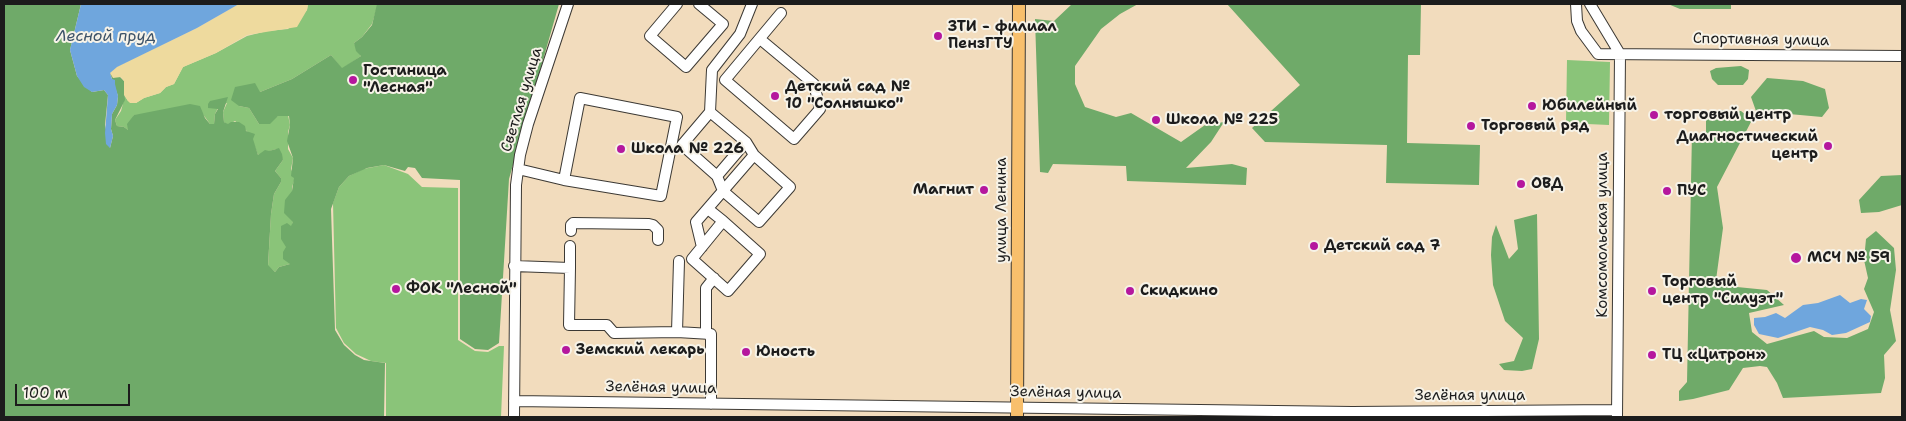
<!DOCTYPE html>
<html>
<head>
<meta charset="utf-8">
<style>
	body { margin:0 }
	#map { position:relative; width:1906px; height:421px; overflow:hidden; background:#f2dcbd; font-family:"Shantell Sans",sans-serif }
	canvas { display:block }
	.frame { position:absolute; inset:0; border:5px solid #1c1c1c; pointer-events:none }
	.scale { position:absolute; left:15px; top:384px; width:115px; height:22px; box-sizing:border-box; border:2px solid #1c1c1c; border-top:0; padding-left:6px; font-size:15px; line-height:18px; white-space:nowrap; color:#1c1c1c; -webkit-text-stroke:4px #f7f3e8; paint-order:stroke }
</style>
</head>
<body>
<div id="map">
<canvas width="1906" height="421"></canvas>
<div class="frame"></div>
<div class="scale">100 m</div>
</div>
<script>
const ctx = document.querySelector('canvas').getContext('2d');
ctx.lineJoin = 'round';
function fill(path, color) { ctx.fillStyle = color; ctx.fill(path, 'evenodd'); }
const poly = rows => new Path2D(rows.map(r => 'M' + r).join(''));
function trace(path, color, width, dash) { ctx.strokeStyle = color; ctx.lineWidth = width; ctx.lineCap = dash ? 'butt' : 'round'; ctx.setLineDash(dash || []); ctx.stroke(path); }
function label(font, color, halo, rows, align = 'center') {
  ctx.font = font + ' "Shantell Sans",sans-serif'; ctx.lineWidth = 4; ctx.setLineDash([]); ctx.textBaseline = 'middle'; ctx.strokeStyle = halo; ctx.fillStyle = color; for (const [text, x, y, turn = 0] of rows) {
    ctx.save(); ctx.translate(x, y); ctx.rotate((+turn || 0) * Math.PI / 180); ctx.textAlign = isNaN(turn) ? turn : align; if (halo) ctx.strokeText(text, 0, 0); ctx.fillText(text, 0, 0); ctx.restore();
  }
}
fill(poly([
	[308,4,378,4,372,24,362,37,354,43,361,56,342,69,331,55,292,79,260,92,239,106,249,108,259,124,278,116,288,115,290,125,288,132,288,149,293,158,291,169,295,178,292,187,293,222,286,247,290,264,279,267,275,272,268,266,271,214,274,194,281,182,281,178,275,171,283,160,276,149,258,155,250,134,235,121,228,125,224,122,223,112,227,103,214,108,218,108,215,114,214,124,210,124,202,113,134,115,129,131,124,127,117,126,115,120,121,111,125,96,128,101,136,103,144,98,160,93,166,87,174,84,183,67,216,53,247,36,267,31,288,29,307,10],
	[1567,60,1610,62,1609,125,1566,123],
	[384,165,408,174,422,187,458,188,458,340,475,351,488,352,499,346,504,346,501,417,386,417,386,363,371,361,356,354,344,343,336,328,333,203,339,187,349,176,363,169]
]), '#8ac479');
fill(poly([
	[4,4,81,4,70,50,77,76,92,92,104,90,108,95,105,125,110,148,113,136,111,129,112,114,117,105,118,96,110,73,120,77,124,81,125,100,115,120,117,126,124,127,128,130,127,124,134,115,190,104,200,106,205,118,210,124,214,124,215,114,218,109,208,108,208,104,210,101,228,97,223,112,224,122,228,124,231,122,239,122,245,126,246,131,255,134,253,139,258,155,265,150,269,151,276,149,279,148,282,154,283,160,275,171,281,178,281,182,274,194,271,214,268,265,275,272,279,267,290,264,283,259,283,252,286,247,281,239,281,226,287,223,291,226,293,222,284,213,285,200,292,191,294,178,291,176,293,158,287,141,290,125,289,116,278,116,270,124,259,124,249,108,239,106,231,100,235,87,255,83,260,92,292,79,331,55,342,68,361,56,356,51,354,43,362,37,372,25,377,4,559,4,509,179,499,343,488,350,475,349,460,339,460,180,422,178,415,168,408,167,405,171,384,165,367,168,349,176,339,187,331,209,335,330,344,345,355,355,364,360,385,363,384,417,4,417],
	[1072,4,1138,4,1120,14,1101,29,1075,66,1075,84,1085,107,1116,117,1131,113,1181,142,1205,125,1224,122,1211,142,1186,168,1232,164,1247,168,1246,185,1127,181,1126,166,1053,164,1048,173,1040,172,1035,19,1054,21],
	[1227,4,1421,4,1420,55,1408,55,1407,143,1480,145,1479,185,1386,183,1387,145,1265,142,1252,128,1300,85],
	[1668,4,1731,4,1731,9,1680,9],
	[1741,66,1749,70,1748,79,1743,85,1718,85,1712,79,1710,71,1716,68],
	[1767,78,1803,81,1825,89,1829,108,1822,117,1756,111,1751,97],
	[1718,110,1741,111,1752,120,1717,187,1723,228,1716,280,1737,287,1767,290,1784,305,1749,313,1752,332,1767,344,1814,331,1824,337,1847,338,1868,329,1874,312,1864,289,1868,278,1864,260,1866,239,1876,231,1894,248,1896,270,1890,310,1896,341,1884,355,1885,378,1881,393,1783,398,1777,383,1767,367,1760,366,1743,368,1729,390,1693,399,1679,401,1679,391,1687,382,1692,133,1706,134,1706,114],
	[1902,175,1902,205,1879,212,1861,213,1859,200,1881,176],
	[1537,214,1539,339,1532,369,1522,371,1504,370,1499,364,1514,361,1523,338,1505,321,1493,285,1491,255,1492,237,1496,225,1509,259,1518,249,1514,220]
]), '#6faa69');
fill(poly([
	[239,4,308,4,307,10,297,27,247,35,216,53,183,67,174,84,166,87,160,93,144,98,136,103,130,103,128,101,124,95,124,81,121,77,113,78,110,73,116,67,197,28]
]), '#eeda9e');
fill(poly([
	[81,4,239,4,197,28,117,67,110,73,112,79,115,80,115,84,118,96,117,105,112,114,111,129,113,136,110,148,106,144,105,133,108,95,104,90,92,92,84,87,77,76,70,50],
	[1840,295,1850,303,1861,299,1867,300,1864,309,1871,316,1870,322,1846,333,1832,335,1823,330,1810,327,1778,338,1759,334,1754,325,1754,318,1765,317,1776,313,1785,318,1803,305,1818,303]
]), '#6fa6dd');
const minor = poly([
	[677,4,650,36,686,67,723,24,699,4],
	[1576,4,1577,21,1581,31,1598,54,1902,56],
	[1590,4,1620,54,1617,417],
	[760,39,814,84,820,109,794,139,725,80,781,13],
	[710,112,746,142,754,155,790,187,759,222,723,191,717,176,682,145,710,112,712,70,740,34,752,4],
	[518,169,564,180,580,98,677,117,661,196,564,180],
	[717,176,746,142],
	[708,209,723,221],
	[723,221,760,254,728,291,692,259,723,221],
	[571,231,571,225,573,223,649,224,653,225,658,230,658,240],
	[702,247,696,222,754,155],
	[514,266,570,268,569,325,607,325,614,333,677,332,679,261],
	[570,268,570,246],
	[677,332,711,334,711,404],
	[706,334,706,288,714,278],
	[514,401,1352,412,1617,410],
	[514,417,516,185,520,155,528,124,568,4]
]);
const major = poly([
	[1017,417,1019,4]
]);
trace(minor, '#3c3934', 12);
trace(major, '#3c3934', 14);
trace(minor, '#fff', 10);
trace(major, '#f8bf6c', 12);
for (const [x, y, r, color] of [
	[938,36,5,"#b5179e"],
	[353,80,5,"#b5179e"],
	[775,96,5,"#b5179e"],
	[1532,106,5,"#b5179e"],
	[1654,115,5,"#b5179e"],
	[1156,120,5,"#b5179e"],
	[1471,126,5,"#b5179e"],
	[1828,146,5,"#b5179e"],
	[621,149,5,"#b5179e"],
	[1521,184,5,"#b5179e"],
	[984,190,5,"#b5179e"],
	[1667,191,5,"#b5179e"],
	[1314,246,5,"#b5179e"],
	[1796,258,6,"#b5179e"],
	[396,289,5,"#b5179e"],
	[1130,291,5,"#b5179e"],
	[1652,291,5,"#b5179e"],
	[566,350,5,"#b5179e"],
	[746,352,5,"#b5179e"],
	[1652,355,5,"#b5179e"]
]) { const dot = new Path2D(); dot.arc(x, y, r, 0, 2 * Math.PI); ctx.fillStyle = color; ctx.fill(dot); trace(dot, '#f7f3e8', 2); }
label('bold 15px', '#1c1c1c', '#f7f3e8', [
	["ЗТИ - филиал",948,27],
	["ПензГТУ",948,44],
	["Гостиница",363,71],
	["\"Лесная\"",363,88],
	["Детский сад №",785,87],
	["10 \"Солнышко\"",785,104],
	["Юбилейный",1542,106],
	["торговый центр",1664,115],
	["Школа № 225",1166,120],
	["Торговый ряд",1481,126],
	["Диагностический",1818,137,"right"],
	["центр",1818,154,"right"],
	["Школа № 226",631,149],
	["ОВД",1531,184],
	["Магнит",974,190,"right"],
	["ПУС",1677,191],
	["Детский сад 7",1324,246],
	["МСЧ № 59",1807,258],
	["Торговый",1662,282],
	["центр \"Силуэт\"",1662,299],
	["ФОК \"Лесной\"",406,289],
	["Скидкино",1140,291],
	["Земский лекарь",576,350],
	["Юность",756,352],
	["ТЦ «Цитрон»",1662,355]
], 'left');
label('15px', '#1c1c1c', '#f7f3e8', [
	["Спортивная улица",1761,40,1],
	["Светлая улица",522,100,-73],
	["улица Ленина",1002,210,-90],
	["Комсомольская улица",1603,235,-90],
	["Зелёная улица",661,388,1],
	["Зелёная улица",1066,393,1],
	["Зелёная улица",1470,396]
]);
label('italic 16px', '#3d5369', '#f7f3e8', [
	["Лесной пруд",106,37]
]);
</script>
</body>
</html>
